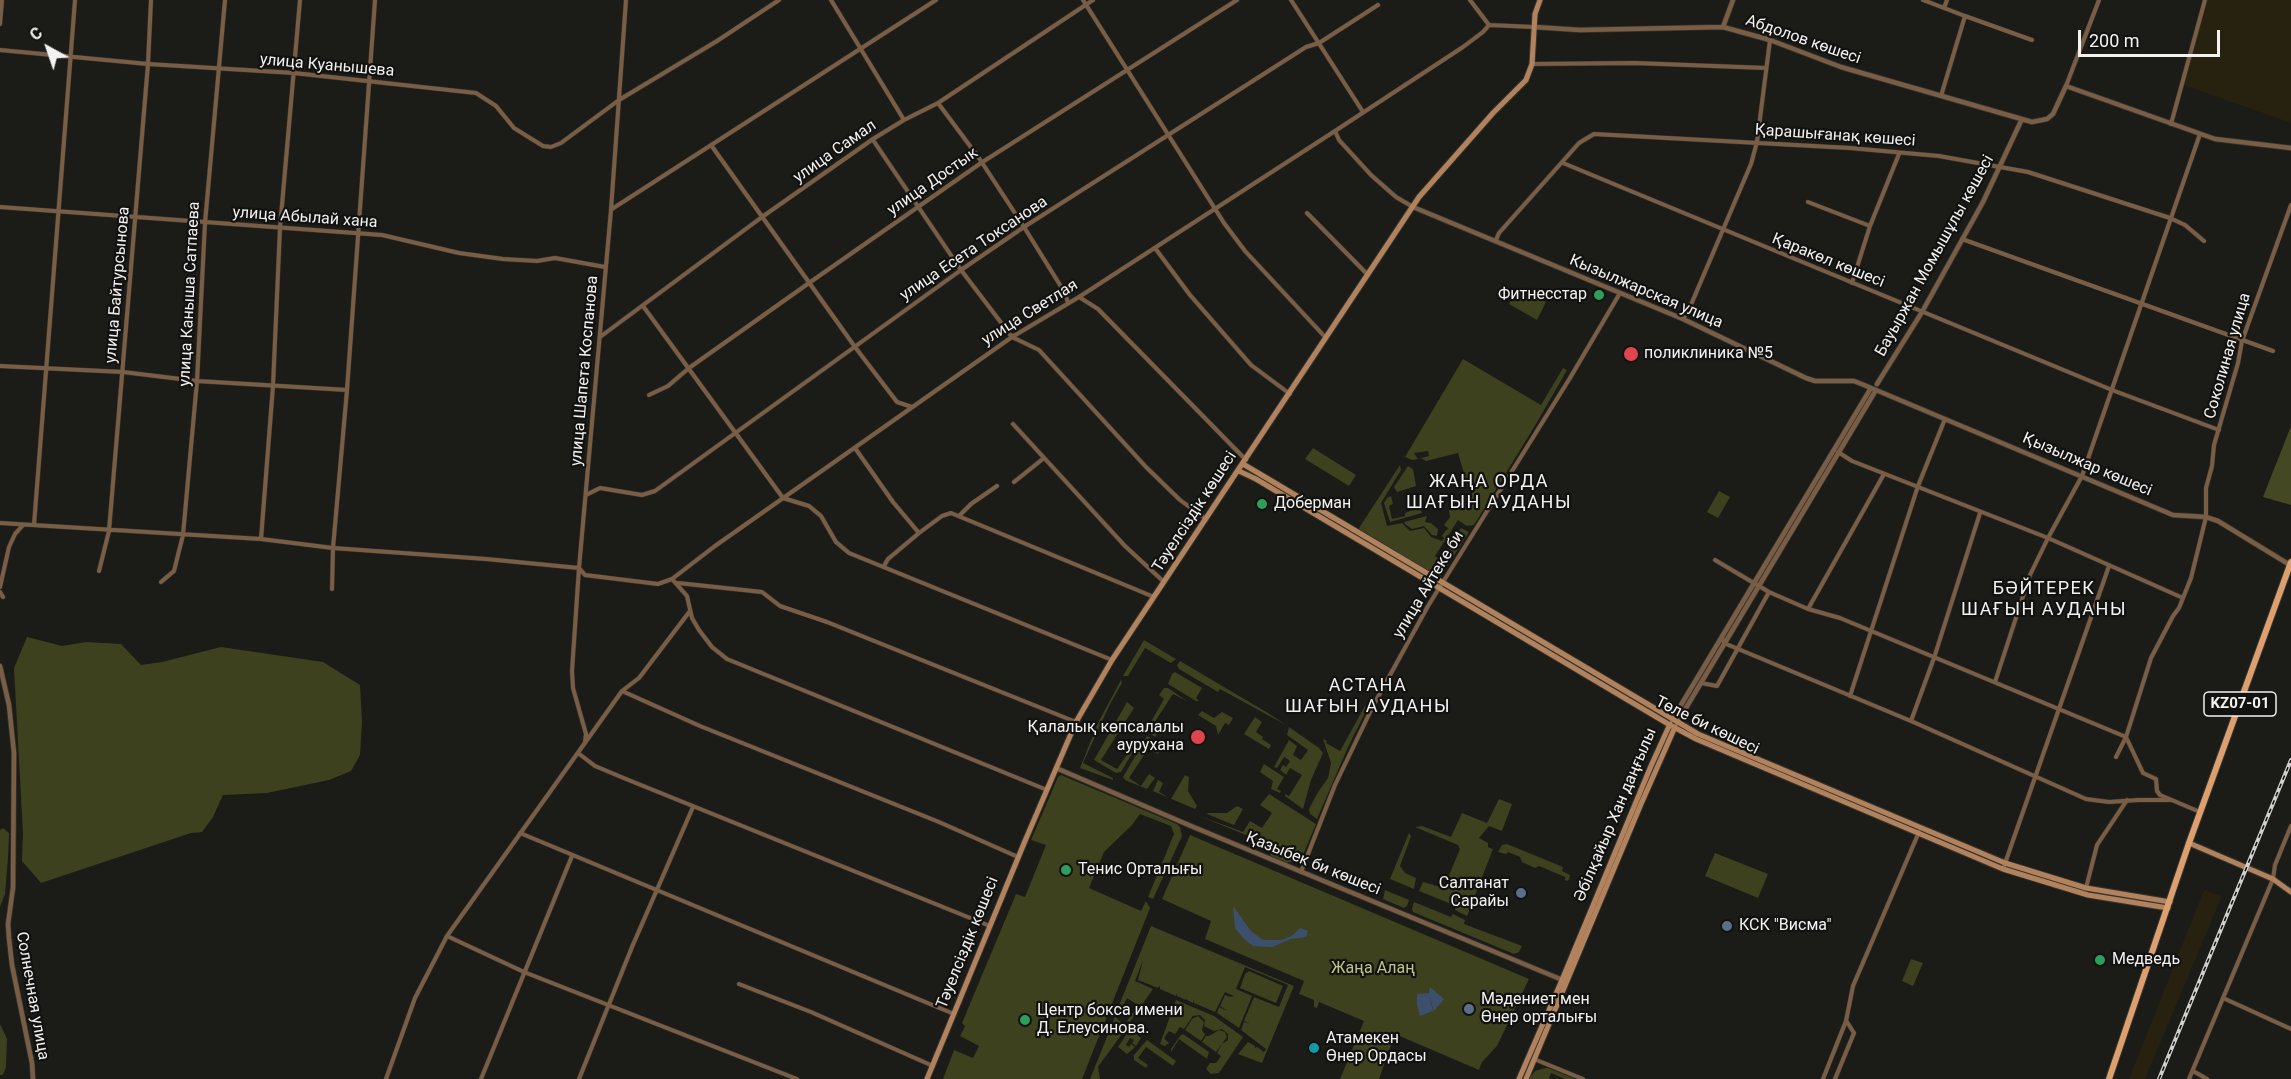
<!DOCTYPE html>
<html>
<head>
<meta charset="utf-8">
<style>
	body { margin:0 }
	#map { position:relative; width:2291px; height:1079px; overflow:hidden; background:#1b1b18; font-family:Roboto,sans-serif }
	canvas { display:block }
	.north { position:absolute; left:18px; top:18px; width:60px; height:60px; -webkit-text-stroke:4px #121210; paint-order:stroke; rotate:320deg; font-size:16px; font-weight:700; line-height:24px; text-align:center; color:#f3f2f1 }
	.north::after { content:''; display:block; margin:auto; width:21px; height:27px; background:#f3f2f1; clip-path:polygon(50% 0,100% 100%,50% 72%,0 100%) }
	.scale { position:absolute; left:2078px; top:30px; width:142px; height:27px; box-sizing:border-box; border:3px solid #f3f2f1; border-top:0; padding-left:8px; font-size:18px; line-height:21px; white-space:nowrap; color:#f3f2f1; -webkit-text-stroke:4px #121210; paint-order:stroke }
</style>
</head>
<body>
<div id="map">
<canvas width="2291" height="1079"></canvas>
<div class="north">С</div>
<div class="scale">200 m</div>
</div>
<script>
const ctx = document.querySelector('canvas').getContext('2d');
ctx.lineJoin = 'round';
function fill(path, color) { ctx.fillStyle = color; ctx.fill(path, 'evenodd'); }
const poly = rows => new Path2D(rows.map(r => 'M' + r).join(''));
function trace(path, color, width, dash) { ctx.strokeStyle = color; ctx.lineWidth = width; ctx.lineCap = dash ? 'butt' : 'round'; ctx.setLineDash(dash || []); ctx.stroke(path); }
function label(font, color, halo, rows, align = 'center') {
  ctx.font = font + ' Roboto,sans-serif'; ctx.lineWidth = 4.5; ctx.setLineDash([]); ctx.textBaseline = 'middle'; ctx.strokeStyle = halo; ctx.fillStyle = color; for (const [text, x, y, turn = 0] of rows) {
    ctx.save(); ctx.translate(x, y); ctx.rotate((+turn || 0) * Math.PI / 180); ctx.textAlign = isNaN(turn) ? turn : align; if (halo) ctx.strokeText(text, 0, 0); ctx.fillText(text, 0, 0); ctx.restore();
  }
}
fill(poly([
	[2207,0,2291,0,2291,123,2184,85],
	[2204,890,2222,896,2145,1079,2129,1079]
]), '#272110');
fill(poly([
	[1518,289,1546,302,1537,320,1509,304],
	[1463,359,1541,405,1563,368,1567,370,1536,424,1474,525,1467,526,1458,520,1435,556,1440,560,1461,528,1469,532,1441,576,1436,576,1360,531,1359,528,1400,465,1401,470,1381,503,1387,526,1402,523,1410,531,1424,528,1431,537,1442,541,1444,538,1442,536,1446,530,1449,529,1444,525,1450,517,1449,510,1458,506,1468,492,1472,494,1473,491,1468,487,1458,453,1426,461,1421,458,1429,456,1428,451,1414,453,1418,459,1412,460,1405,457],
	[1313,448,1356,475,1349,486,1305,459],
	[1408,466,1413,469,1416,486,1397,492,1394,487],
	[1719,491,1730,497,1718,518,1707,512],
	[1391,496,1393,504,1389,506,1392,519,1405,516,1405,513,1420,507,1422,513,1390,522,1384,503,1387,498],
	[1427,516,1425,522,1431,523,1438,529,1437,536,1432,535,1424,526,1412,529,1405,524,1404,522],
	[27,637,62,646,86,642,121,644,141,665,162,662,221,647,323,662,360,685,362,722,360,755,351,771,329,780,267,793,223,795,213,817,202,832,191,833,41,883,22,861,23,834,14,668],
	[1144,640,1176,659,1171,663,1145,648,1128,676,1123,676],
	[1180,661,1268,713,1286,725,1220,689,1218,692,1179,669,1177,665],
	[1175,672,1202,688,1196,698,1199,701,1196,701,1168,684,1172,674],
	[1121,680,1122,683,1110,704,1083,763,1113,778,1113,780,1080,768,1098,723],
	[1164,688,1168,688,1187,701,1173,694,1154,723,1161,728,1155,737,1148,732,1151,727,1149,725,1164,699,1159,695],
	[1127,702,1134,708,1101,760,1117,769,1136,742,1137,745,1121,772,1116,773,1094,760],
	[1365,706,1368,707,1348,747,1317,819,1310,814,1309,809,1318,792,1328,778,1331,763,1323,739,1327,741,1326,743,1340,751],
	[1202,711,1214,718,1222,712,1233,718,1229,725,1225,723,1218,735,1216,726,1198,715],
	[1255,717,1262,722,1256,732,1263,737,1262,739,1271,745,1269,749,1244,734],
	[1289,727,1319,748,1323,753,1311,780,1303,809,1285,796,1285,794,1289,796,1302,775,1290,768,1286,775,1280,770,1283,765,1286,767,1290,761,1284,757,1277,768,1274,767,1289,740,1297,746,1293,755,1301,760,1308,750,1287,735],
	[1147,736,1163,746,1158,754,1148,749,1129,778,1141,786,1149,774,1155,778,1147,789,1125,780,1123,777],
	[1264,764,1284,777,1277,789,1281,791,1280,793,1271,789,1273,781,1260,772],
	[1061,775,1177,824,1180,827,1182,836,1153,899,1148,897,1174,834,1171,826,1140,814,1132,825,1104,852,1089,888,1141,911,1146,901,1150,908,1082,1079,943,1079,954,1050,973,1058,979,1046,960,1036,965,1026,962,1023,1016,894,1025,897,1046,845,1031,840,1058,777],
	[1185,775,1189,777,1188,791,1197,806,1195,809,1153,791,1158,780,1163,783,1159,792,1171,799],
	[1269,794,1316,824,1303,855,1295,861,1286,863,1270,856,1273,846,1197,815,1243,832,1250,821,1262,828,1272,813,1260,805],
	[1499,799,1512,804,1502,831,1489,826,1479,838,1488,843,1488,847,1493,849,1467,916,1455,910,1456,906,1419,891,1423,882,1440,887,1445,885,1460,849,1458,845,1415,827,1422,826,1451,837,1462,813,1487,823],
	[1237,806,1243,809,1234,825,1207,814,1208,813,1227,813],
	[3,828,9,833,8,857,5,894,0,907,0,830],
	[1409,833,1411,836,1400,866,1405,873,1416,878,1414,889,1390,879],
	[1190,835,1529,979,1497,1046,1482,1062,1479,1070,1395,1034,1379,1079,1340,1079,1364,1021,1319,1002,1317,1008,1314,1007,1314,1000,1299,994,1304,981,1205,939,1211,921,1162,899],
	[1507,844,1563,867,1562,871,1570,875,1569,880,1567,881,1565,880,1565,877,1539,866,1535,868,1522,862,1520,857,1508,852,1506,854,1498,852,1502,845],
	[1715,853,1768,874,1758,898,1705,876],
	[1385,890,1409,900,1407,906,1404,908,1383,899],
	[1414,902,1451,917,1453,914,1465,920,1464,924,1522,946,1519,952,1514,954,1413,912,1412,909],
	[1151,926,1294,986,1262,1063,1238,1054,1248,1042,1255,1046,1255,1048,1257,1047,1264,1052,1266,1049,1241,1030,1244,1022,1250,1023,1244,1021,1254,997,1279,1007,1288,985,1245,967,1236,989,1252,996,1239,1028,1217,1013,1219,1007,1228,1011,1220,1006,1225,995,1230,997,1234,996,1225,992,1215,1012,1194,1003,1194,1000,1193,1003,1187,1000,1187,998,1186,1000,1177,996,1177,993,1176,996,1160,989,1160,986,1158,988,1138,980,1143,960,1135,981,1153,989,1130,1022,1127,1021,1138,1005,1127,998,1118,1015,1116,1013],
	[1911,959,1923,963,1913,986,1902,981],
	[1249,971,1283,986,1276,1003,1240,988,1245,974],
	[1176,1000,1214,1016,1243,1037,1219,1073,1211,1074,1206,1069,1210,1063,1216,1063,1221,1056,1217,1053,1222,1044,1228,1040,1228,1034,1222,1029,1214,1031,1204,1026,1205,1020,1200,1015,1193,1016,1184,1029,1180,1027,1175,1034,1169,1031,1164,1038,1169,1043,1165,1046,1160,1044],
	[1198,1016,1204,1022,1202,1030,1205,1035,1201,1041,1185,1030,1192,1019],
	[1115,1017,1127,1027,1098,1067,1100,1079,1090,1079],
	[0,1024,7,1039,6,1067,3,1075,0,1075],
	[1130,1029,1141,1038,1136,1046,1132,1043,1134,1040,1130,1038,1126,1045,1129,1047,1131,1044,1135,1047,1127,1054,1118,1047],
	[1219,1030,1225,1032,1227,1037,1216,1052,1202,1042,1206,1036,1209,1036],
	[1183,1034,1209,1052,1207,1059,1179,1039,1171,1052,1171,1049,1180,1036],
	[1147,1040,1176,1061,1173,1066,1146,1047,1138,1058,1148,1065,1146,1068,1134,1060,1134,1055],
	[1545,1068,1548,1068,1575,1079,1565,1079,1551,1073,1549,1078,1551,1079,1529,1079,1535,1071]
]), '#3d411e');
fill(poly([
	[2291,426,2291,505,2263,497]
]), '#444823');
fill(poly([
	[1233,906,1251,931,1263,940,1282,940,1293,935,1300,928,1308,931,1306,937,1291,939,1272,947,1253,946,1244,939,1235,928],
	[1430,987,1444,999,1434,1011,1429,995,1433,1011,1420,1016,1417,1005,1417,994,1429,993]
]), '#3c4f6d');
const minor = poly([
	[831,0,904,120],
	[1083,0,1224,223,1245,251,1326,338],
	[1291,0,1363,112],
	[1470,0,1489,25],
	[1923,0,1965,16,1941,96],
	[1944,8,1947,0],
	[1965,16,2032,40],
	[0,24,2,0],
	[1489,25,1534,27],
	[0,50,148,64,294,73,476,93,496,106,514,128,543,146,551,147,561,143,619,100,717,41,779,0],
	[1532,64,1635,63,1766,68],
	[2066,86,2099,0],
	[938,103,979,158,1024,227,1065,293,1068,303],
	[2171,124,2205,0],
	[1335,131,1339,140,1371,175,1396,197,1413,207],
	[873,140,961,270,1012,337,1039,350,1146,467,1180,500,1206,519],
	[711,145,855,347,897,402,912,407],
	[1563,163,2112,390,2219,430],
	[1808,202,1870,226],
	[0,207,382,235,459,253,503,259,537,261,555,258,605,267],
	[612,209,936,0],
	[1307,213,1368,275],
	[1962,239,2273,351],
	[1496,240,1499,233,1579,143,1594,134,1850,148,1939,156,2000,167,2028,172,2170,218,2185,225,2204,241],
	[1155,248,1190,295,1251,365,1290,394],
	[1852,283,1870,226,1899,154],
	[1079,297,1098,309,1246,460],
	[643,306,783,498,809,506,821,516,836,542,849,553,1112,660],
	[1683,319,1690,307,1751,164,1757,142,1770,40],
	[600,337,762,217,873,139,904,120,938,103,1093,0],
	[0,366,123,372,197,381,347,390],
	[649,395,668,386,689,368,809,283,981,163,1237,0],
	[1013,424,1125,546,1164,582],
	[855,448,893,502,919,533,942,516,951,513,1154,597],
	[1838,452,1852,461,2048,538,2183,598],
	[1014,482,1044,458],
	[586,495,600,488,642,495,655,491,961,270,1024,227,1306,47,1319,43,1378,5],
	[960,515,971,504,997,486],
	[0,523,261,539,333,548,486,559,579,568,585,575,658,584,672,579,715,546,1012,337,1079,297,1335,131,1463,47,1483,32,1489,25],
	[34,525,75,0],
	[261,539,273,386,280,228,300,0],
	[1715,560,1769,592,1808,609,1840,618,2126,737,2143,773,2156,779,2157,791,2160,795,2200,812],
	[884,566,888,559,919,533],
	[99,571,109,531,148,64,151,0],
	[672,579,687,596,692,618,699,630,712,647,727,659,1047,790],
	[161,582,174,571,183,535,197,381,205,223,225,0],
	[678,583,762,592,780,606,827,622,1076,722],
	[0,587,9,547,15,534,23,525],
	[332,589,333,548,347,390,375,0],
	[0,592,3,597],
	[1808,609,1884,474],
	[1722,636,1724,643,1731,646,1911,721,2086,799,2109,802,2138,800,2171,800],
	[1995,682,2030,575,2048,538,2082,476,2200,134],
	[1701,683,1717,686,1769,592],
	[622,691,700,726,939,822,1018,857],
	[1850,696,1918,486,1945,419],
	[1911,721,1934,658,1980,513],
	[585,742,586,734,573,688,572,671,579,568,611,210,626,0],
	[578,753,595,766,626,779,990,926],
	[2116,757,2126,737,2151,658,2173,616,2179,608,2191,578,2206,517,2206,488,2212,466,2214,445,2238,363,2242,341,2291,205],
	[520,833,954,1014],
	[2003,869,2109,566],
	[1301,872,1335,785,1373,706,1428,606,1570,378,1620,293],
	[2086,888,2097,845,2127,800],
	[447,936,524,972,797,1079],
	[739,984,811,1012,933,1066],
	[2223,998,2291,1029],
	[1534,1059,1583,1079],
	[2193,1071,2207,1079],
	[386,1079,415,998,447,936,622,691,639,678,690,611],
	[481,1079,572,856],
	[579,1079,632,947,693,807],
	[1823,1079,1846,1021,1853,986,1919,832],
	[1835,1079,1854,1033,1847,1022],
	[2189,1079,2273,879,2275,865,2291,826]
]);
const tertiary = poly([
	[1534,27,1580,30,1723,27,1770,40,1841,67,2032,122,2047,119,2053,114,2066,86,2215,139,2291,148],
	[1723,27,1733,0],
	[1413,207,1683,319,1806,378,1815,381,1854,381,1864,385,2173,515,2206,517,2218,521,2290,565],
	[1877,384,1922,312,1983,202,2022,119],
	[0,666,9,705,14,753,13,888,8,924,9,938,12,965,32,1063,33,1079],
	[1672,720,1871,388],
	[1677,723,1876,390],
	[1056,768,1191,826,1565,981]
]);
const secondary = poly([
	[1243,464,1698,734,2005,863,2086,888,2170,902],
	[1239,471,1256,479,1670,725,1696,739,2003,869,2088,895,2168,908],
	[2189,843,2273,879,2291,892],
	[927,1079,1025,841,1076,722,1112,660,1419,197,1493,113,1526,80,1532,64,1535,14,1540,0],
	[1519,1079,1562,980,1651,766,1670,724],
	[1526,1079,1641,804,1675,727]
]);
const primary = poly([
	[2109,1079,2189,843,2291,562]
]);
trace(minor, '#353532', 5);
trace(tertiary, '#353532', 6);
trace(secondary, '#353532', 7);
trace(primary, '#353532', 8);
trace(minor, '#7a5d45', 4);
trace(tertiary, '#7a5d45', 4.5);
trace(secondary, '#b1825c', 5);
trace(primary, '#dd9f6d', 6);
const rail = poly([
	[2159,1079,2291,760]
]);
trace(rail, '#d1d0ce', 4);
trace(rail, '#121210', 1.5, [4.5]);
for (const [x, y, r, color] of [
	[1599,295,6,"#2e9e5b"],
	[1631,354,8,"#e0444e"],
	[1262,504,6,"#2e9e5b"],
	[1198,737,8,"#e0444e"],
	[1066,870,6,"#2e9e5b"],
	[1521,893,6,"#5c6f8a"],
	[1727,926,6,"#5c6f8a"],
	[2100,960,6,"#2e9e5b"],
	[1469,1009,6,"#5c6f8a"],
	[1025,1020,6,"#2e9e5b"],
	[1314,1048,6,"#0f9aa8"]
]) { const dot = new Path2D(); dot.arc(x, y, r, 0, 2 * Math.PI); ctx.fillStyle = color; ctx.fill(dot); trace(dot, '#121210', 2); }
for (const [x, y, w] of [
	[2240,704,72]
]) { const box = new Path2D(); box.roundRect(x - w / 2, y - 12, w, 24, 4.5); ctx.fillStyle = '#121210'; ctx.fill(box); trace(box, '#f3f2f1', 1.5); }
label('bold 15px', '#f3f2f1', null, [
	["KZ07-01",2240,704]
]);
label('16px', '#f3f2f1', '#121210', [
	["Абдолов көшесі",1803,40,19],
	["улица Куанышева",327,66,5],
	["Қарашығанақ көшесі",1835,136,4],
	["улица Самал",835,152,-35],
	["улица Достык",933,182,-35],
	["улица Абылай хана",305,218,4],
	["улица Есета Токсанова",974,249,-34],
	["Бауыржан Момышұлы көшесі",1935,256,-61],
	["Қаракөл көшесі",1828,261,22],
	["улица Байтурсынова",118,285,-85],
	["Кызылжарская улица",1646,292,23],
	["улица Каныша Сатпаева",190,294,-87],
	["улица Светлая",1030,313,-32],
	["Соколиная улица",2228,356,-74],
	["улица Шапета Коспанова",585,371,-85],
	["Қызылжар көшесі",2087,465,23],
	["Тәуелсіздік көшесі",1195,512,-57],
	["улица Айтеке би",1429,585,-59],
	["Төле би көшесі",1707,726,26],
	["Әбілқайыр Хан даңғылы",1616,815,-67],
	["Қазыбек би көшесі",1313,864,22],
	["Тәуелсіздік көшесі",968,943,-68],
	["Солнечная улица",32,996,80]
]);
label('16px', '#f3f2f1', '#121210', [
	["Фитнесстар",1587,295,"right"],
	["поликлиника №5",1644,354],
	["Доберман",1274,504],
	["Қалалық көпсалалы",1184,728,"right"],
	["аурухана",1184,746,"right"],
	["Тенис Орталығы",1078,870],
	["Салтанат",1509,884,"right"],
	["Сарайы",1509,902,"right"],
	["КСК \"Висма\"",1739,926],
	["Медведь",2112,960],
	["Мәдениет мен",1481,1000],
	["Өнер орталығы",1481,1018],
	["Центр бокса имени",1037,1011],
	["Д. Елеусинова.",1037,1029],
	["Атамекен",1326,1039],
	["Өнер Ордасы",1326,1057]
], 'left');
label('16px', '#bdc584', '#121210', [
	["Жаңа Алаң",1373,969]
]);
ctx.letterSpacing = '1.5px';
label('18px', '#f3f2f1', '#121210', [
	["ЖАҢА ОРДА",1489,482],
	["ШАҒЫН АУДАНЫ",1489,503],
	["БӘЙТЕРЕК",2044,589],
	["ШАҒЫН АУДАНЫ",2044,610],
	["АСТАНА",1368,686],
	["ШАҒЫН АУДАНЫ",1368,707]
]);
ctx.letterSpacing = '0px';
</script>
</body>
</html>
